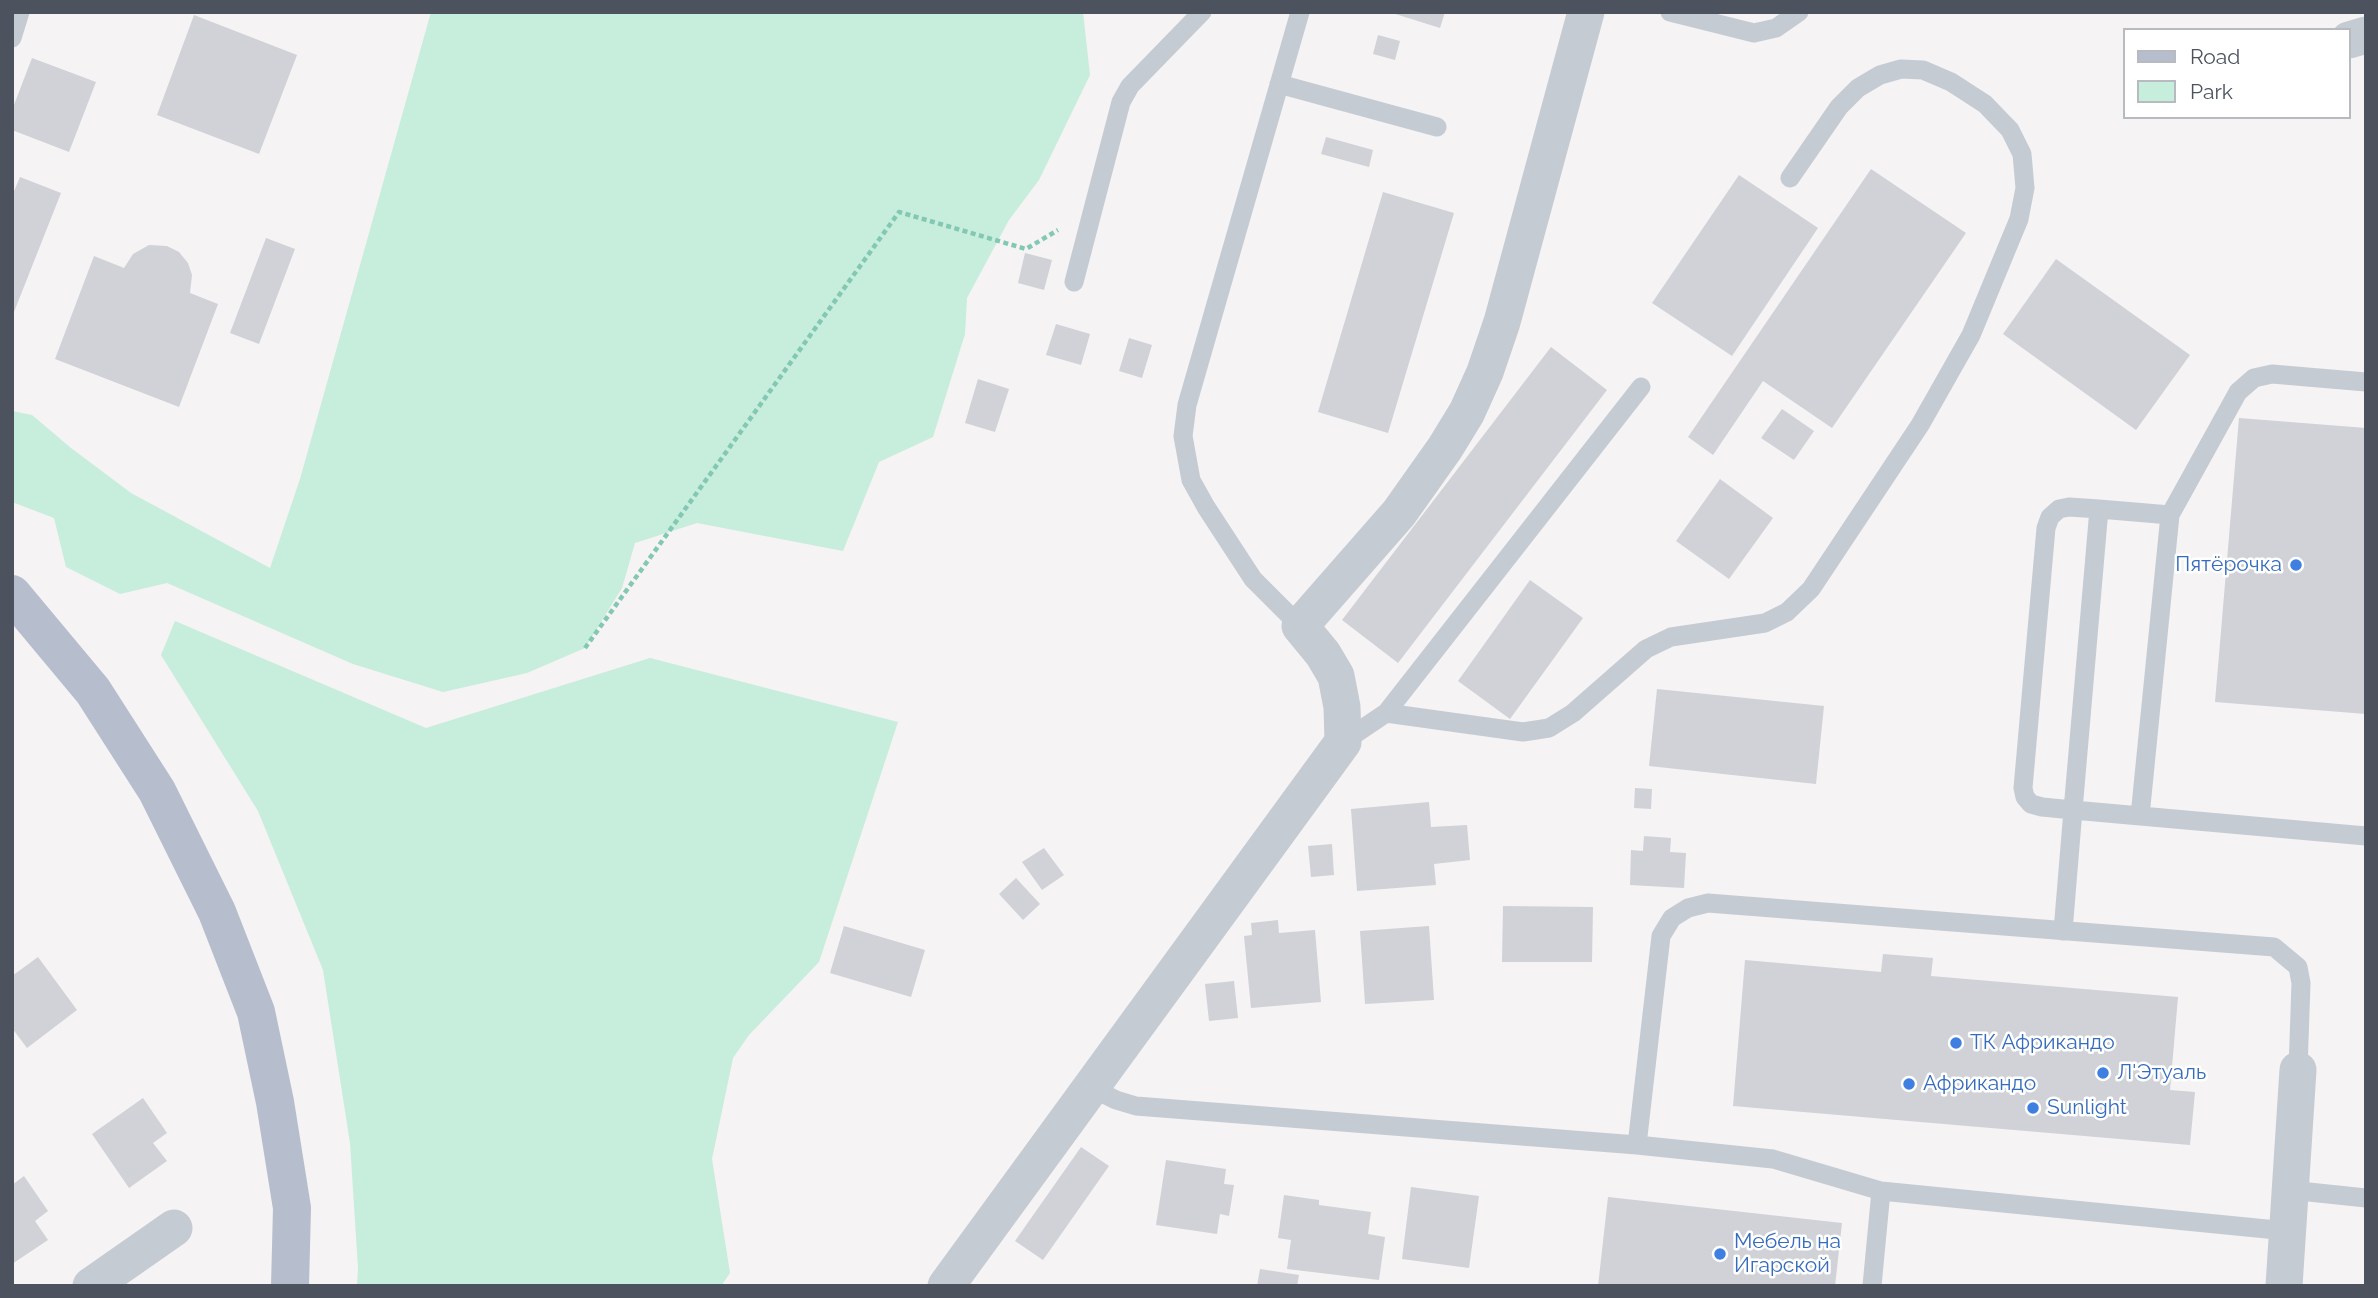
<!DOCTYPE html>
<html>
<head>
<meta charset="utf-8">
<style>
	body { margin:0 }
	#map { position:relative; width:2378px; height:1298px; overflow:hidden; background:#f5f3f3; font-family:Raleway,sans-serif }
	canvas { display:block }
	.frame { position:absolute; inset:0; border:14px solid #4c535f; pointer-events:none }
	.legend { position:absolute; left:2123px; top:28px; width:228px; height:91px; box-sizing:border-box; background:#fff; border:2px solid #b7babf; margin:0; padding:9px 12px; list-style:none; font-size:21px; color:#4c535f }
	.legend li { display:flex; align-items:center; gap:14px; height:35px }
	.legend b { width:35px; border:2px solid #b7babf }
</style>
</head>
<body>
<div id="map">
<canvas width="2378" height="1298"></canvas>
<div class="frame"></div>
<ul class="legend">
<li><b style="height:9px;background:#b6bece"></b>Road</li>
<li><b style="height:19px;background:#c7eddc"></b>Park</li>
</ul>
</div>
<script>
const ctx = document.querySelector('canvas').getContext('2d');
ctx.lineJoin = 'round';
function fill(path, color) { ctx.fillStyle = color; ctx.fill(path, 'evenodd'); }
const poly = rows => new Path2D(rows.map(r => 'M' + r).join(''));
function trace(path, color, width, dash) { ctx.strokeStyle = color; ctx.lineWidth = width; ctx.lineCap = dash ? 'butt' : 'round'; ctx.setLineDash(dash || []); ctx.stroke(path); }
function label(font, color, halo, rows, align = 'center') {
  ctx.font = font + ' Raleway,sans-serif'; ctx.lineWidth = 5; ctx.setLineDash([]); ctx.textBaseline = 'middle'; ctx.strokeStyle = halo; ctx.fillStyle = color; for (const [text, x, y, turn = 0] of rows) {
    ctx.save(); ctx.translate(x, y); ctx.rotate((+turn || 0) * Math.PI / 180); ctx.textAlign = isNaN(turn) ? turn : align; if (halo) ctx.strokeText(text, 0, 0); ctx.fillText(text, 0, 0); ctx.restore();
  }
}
fill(poly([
	[431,12,1083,12,1090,75,1039,180,1009,220,967,298,965,334,933,437,879,462,843,551,697,523,635,543,622,588,585,648,527,673,443,692,353,664,167,583,120,594,66,567,54,518,12,502,12,411,32,415,71,448,131,493,270,568,300,479],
	[175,621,426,728,650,658,898,722,819,962,749,1035,733,1058,712,1159,730,1273,721,1286,357,1286,358,1268,350,1143,323,970,258,811,161,655]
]), '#c7eddc');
fill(poly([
	[1389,12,1445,12,1440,28],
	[194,15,297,55,259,154,157,115],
	[1378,35,1400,41,1395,60,1373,54],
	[32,58,96,82,69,152,12,130,12,110],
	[1326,137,1373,150,1369,167,1321,154],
	[1871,169,1966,233,1832,428,1763,381,1713,455,1688,437],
	[1739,175,1818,228,1732,356,1652,303],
	[20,177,61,193,12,317,12,196],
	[1383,192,1454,213,1388,433,1318,412],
	[266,238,295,249,259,344,230,333],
	[149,245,167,246,179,252,188,263,192,275,190,293,218,304,179,407,55,359,94,256,124,268,133,254],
	[1025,253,1052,260,1044,290,1018,283],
	[2056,259,2190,355,2136,430,2003,334],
	[1056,324,1090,334,1081,365,1046,355],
	[1129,338,1152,345,1142,378,1119,371],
	[1551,347,1607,390,1398,663,1342,620],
	[978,379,1009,389,995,432,965,423],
	[1782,409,1814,431,1794,460,1761,438],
	[2239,418,2366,428,2366,714,2215,702],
	[1720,479,1773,518,1729,579,1676,541],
	[1530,580,1583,618,1510,719,1458,681],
	[1657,689,1824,706,1816,784,1649,766],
	[1635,788,1652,789,1651,809,1634,808],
	[1429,802,1431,827,1467,825,1470,860,1434,864,1436,885,1357,891,1351,809],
	[1644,836,1671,838,1670,852,1686,853,1684,888,1630,885,1631,850,1643,851],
	[1332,844,1334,875,1311,877,1308,846],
	[1044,848,1064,875,1042,890,1022,862],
	[1016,878,1040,904,1023,920,999,894],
	[1503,906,1593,907,1592,962,1502,962],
	[1278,920,1279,933,1315,930,1321,1002,1251,1008,1244,936,1252,935,1251,923],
	[844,926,925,950,911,997,830,973],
	[1429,926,1434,1000,1365,1004,1360,931],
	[1883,954,1933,958,1931,976,2178,997,2170,1090,2195,1092,2190,1145,1733,1106,1745,960,1881,972],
	[38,957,77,1010,27,1048,12,1028,12,1005,14,1004,12,1001,12,976],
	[1234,981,1238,1018,1209,1021,1205,984],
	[143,1098,167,1133,153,1143,167,1161,129,1188,92,1134],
	[1081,1147,1109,1166,1043,1260,1015,1241],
	[1166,1160,1226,1169,1224,1184,1234,1185,1229,1216,1220,1214,1217,1234,1156,1225],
	[24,1176,48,1211,35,1221,48,1240,12,1264,12,1185],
	[1411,1187,1479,1196,1469,1268,1402,1259],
	[1284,1195,1319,1200,1319,1205,1371,1212,1368,1234,1385,1237,1379,1280,1287,1269,1291,1240,1278,1238],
	[1608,1197,1842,1223,1835,1286,1598,1286],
	[1260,1269,1299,1275,1297,1286,1257,1286]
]), '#d0d2d7');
trace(poly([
	[585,648,899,212,1026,249,1058,230]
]), '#82c8b2', 4.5, [5, 3.5]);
trace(poly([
	[1670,12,1754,33,1776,28,1799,12],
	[12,38,20,12],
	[1279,84,1437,127],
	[1074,282,1121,102,1130,86,1202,12],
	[2099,509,2073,810,2042,807,2031,804,2025,797,2023,788,2046,528,2050,517,2059,509,2069,507,2099,509,2170,515],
	[1300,626,1253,579,1206,507,1191,480,1183,436,1187,405,1300,12],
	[1386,713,1641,387],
	[1343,742,1386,713,1523,732,1549,728,1573,713,1646,649,1671,637,1765,623,1787,612,1811,589,1920,425,1971,335,2019,219,2025,188,2022,154,2010,130,1985,104,1951,82,1923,70,1901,69,1880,75,1858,88,1839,107,1790,178],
	[2140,816,2170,515,2238,392,2254,378,2272,374,2366,382],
	[2063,931,2073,810,2366,836],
	[1092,1088,1116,1100,1136,1106,1637,1145,1773,1159,1881,1191,2287,1231],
	[1637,1145,1661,936,1672,918,1688,908,1708,903,2274,947,2298,967,2301,983,2298,1070],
	[2290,1190,2366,1198],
	[1872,1286,1881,1191]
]), '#c5cbd3', 19);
trace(poly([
	[2349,40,2366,35],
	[91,1286,174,1228],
	[946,1286,1343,742,1342,707,1336,676,1323,654,1300,626,1399,513,1445,448,1467,412,1485,372,1502,322,1586,12],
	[2284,1286,2298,1070]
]), '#c5cbd3', 37);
trace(poly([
	[12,594,93,691,157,791,217,912,256,1012,275,1102,292,1208,290,1286]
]), '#b6bece', 38);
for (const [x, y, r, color] of [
	[2296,565,7,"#3f7fe0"],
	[1956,1043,7,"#3f7fe0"],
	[2103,1073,7,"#3f7fe0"],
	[1909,1084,7,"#3f7fe0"],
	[2033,1108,7,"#3f7fe0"],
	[1720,1254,7,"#3f7fe0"]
]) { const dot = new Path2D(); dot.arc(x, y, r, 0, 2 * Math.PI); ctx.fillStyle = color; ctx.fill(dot); trace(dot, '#fff', 2.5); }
label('21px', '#366cbe', '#fff', [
	["Пятёрочка",2282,565,"right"],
	["ТК Африкандо",1970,1043],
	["Л'Этуаль",2117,1073],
	["Африкандо",1923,1084],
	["Sunlight",2047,1108],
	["Мебель на",1734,1242],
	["Игарской",1734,1266]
], 'left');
</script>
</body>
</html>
